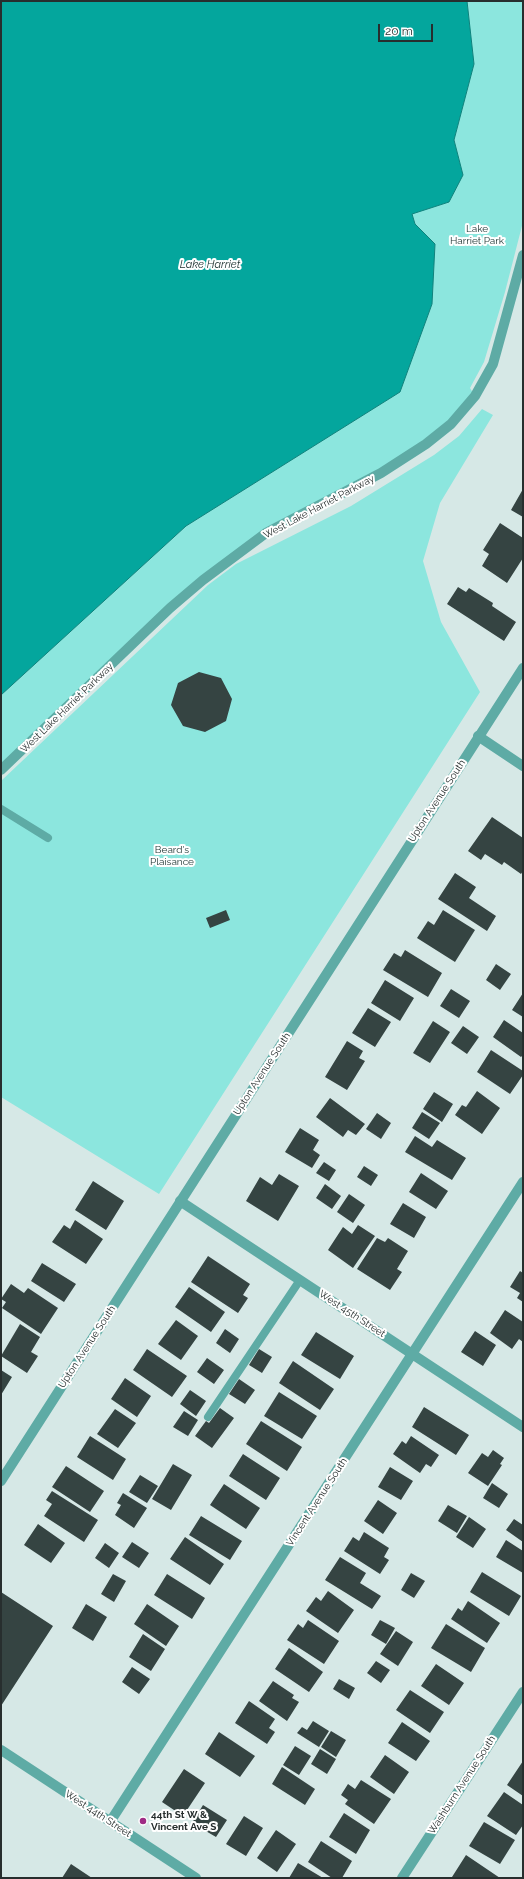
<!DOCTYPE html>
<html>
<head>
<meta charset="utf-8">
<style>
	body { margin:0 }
	#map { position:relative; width:524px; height:1879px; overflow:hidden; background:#d6e8e6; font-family:Raleway,sans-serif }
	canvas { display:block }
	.frame { position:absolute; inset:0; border:2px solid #272e2e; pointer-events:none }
	.scale { position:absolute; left:378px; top:24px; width:55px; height:18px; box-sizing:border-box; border:2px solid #272e2e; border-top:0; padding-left:5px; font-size:12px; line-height:14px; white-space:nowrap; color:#272e2e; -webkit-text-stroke:3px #fff; paint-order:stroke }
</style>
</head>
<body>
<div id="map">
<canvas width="524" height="1879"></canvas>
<div class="frame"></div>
<div class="scale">20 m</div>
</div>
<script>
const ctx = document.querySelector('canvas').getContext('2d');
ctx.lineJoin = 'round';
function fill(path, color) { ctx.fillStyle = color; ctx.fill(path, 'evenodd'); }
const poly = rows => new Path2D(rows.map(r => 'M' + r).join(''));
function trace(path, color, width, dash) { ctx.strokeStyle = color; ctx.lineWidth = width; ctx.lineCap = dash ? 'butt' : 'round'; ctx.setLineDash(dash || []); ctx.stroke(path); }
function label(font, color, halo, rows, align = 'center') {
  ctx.font = font + ' Raleway,sans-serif'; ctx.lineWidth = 4; ctx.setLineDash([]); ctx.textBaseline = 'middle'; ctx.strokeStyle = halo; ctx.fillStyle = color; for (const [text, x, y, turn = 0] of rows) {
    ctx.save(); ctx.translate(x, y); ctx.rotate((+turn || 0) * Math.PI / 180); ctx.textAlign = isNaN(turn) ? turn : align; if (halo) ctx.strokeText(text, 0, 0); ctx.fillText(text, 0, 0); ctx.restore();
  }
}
fill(poly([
	[467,1,523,1,523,222,505,292,484,362,470,388,475,396,426,444,232,558,1,770,1,695,186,526,400,392,432,304,435,244,415,224,411,214,449,202,463,175,454,140,474,64],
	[482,409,493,415,440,503,423,561,441,622,480,692,159,1194,1,1097,1,781,208,585,236,564,351,506,434,455,459,436]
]), '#8ce6de');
const water = poly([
	[1,1,467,1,474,64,454,140,463,175,449,202,412,214,415,224,435,244,432,304,400,392,186,526,1,695,1,1]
]);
fill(water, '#04a69d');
trace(water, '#0e827c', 1);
fill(poly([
	[523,489,523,517,511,510],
	[500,523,523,538,523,558,507,583,482,566,489,554,483,550],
	[458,587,466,592,469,588,493,603,492,606,516,622,504,641,447,604],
	[199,672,221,678,232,699,226,721,205,732,183,726,171,705,178,683],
	[492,817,523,838,523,871,521,874,504,862,502,865,485,854,481,860,468,851],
	[455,873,476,887,469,898,496,916,487,931,438,899],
	[226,910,230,920,210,928,206,918],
	[443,910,475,930,455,962,417,938,428,921,434,925],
	[405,950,442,973,428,997,383,970,394,953,401,957],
	[496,964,511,974,500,990,486,980],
	[385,980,414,998,400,1021,371,1003],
	[451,989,470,1001,459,1018,440,1006],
	[523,993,523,1017,512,1010],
	[368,1008,391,1022,375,1047,352,1033],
	[504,1020,523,1033,523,1055,521,1057,493,1037],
	[433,1021,450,1032,430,1063,413,1053],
	[463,1026,479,1037,467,1054,451,1043],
	[347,1041,363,1051,359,1058,365,1061,347,1090,325,1077],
	[491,1050,523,1071,523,1075,510,1094,477,1072],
	[477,1091,500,1108,482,1134,455,1115,462,1105,466,1107],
	[434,1092,453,1104,442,1122,423,1109],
	[330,1098,365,1124,356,1135,348,1130,343,1137,316,1117],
	[422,1112,440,1123,429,1139,412,1128],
	[377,1113,391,1123,381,1139,366,1129],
	[300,1128,319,1140,313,1150,320,1155,312,1168,285,1152],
	[415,1136,432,1147,437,1140,466,1158,452,1180,405,1152],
	[324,1162,336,1170,329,1181,316,1173],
	[364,1166,378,1175,371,1186,357,1177],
	[421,1173,448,1191,436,1209,409,1192],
	[279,1174,299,1186,278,1221,246,1201,260,1177,272,1185],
	[93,1181,124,1201,106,1230,75,1210],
	[325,1184,341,1196,332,1209,316,1198],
	[349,1194,365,1205,353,1223,337,1212],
	[403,1203,426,1217,414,1238,390,1224],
	[75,1220,103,1239,86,1264,52,1242,64,1225,70,1229],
	[358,1225,375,1236,353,1268,328,1250,343,1227,352,1234],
	[377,1238,385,1242,388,1238,408,1251,397,1269,402,1272,390,1290,357,1269],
	[208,1256,250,1284,243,1295,248,1298,238,1313,191,1282],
	[42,1263,76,1284,64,1302,31,1281],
	[520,1271,523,1273,523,1302,517,1298,520,1293,510,1287],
	[11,1284,24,1293,28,1288,58,1308,41,1334,2,1308,6,1302,1,1299],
	[189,1287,225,1312,211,1332,175,1307],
	[505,1310,523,1322,523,1342,519,1339,512,1349,490,1333],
	[176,1320,198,1336,181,1360,158,1344],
	[20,1324,40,1337,31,1352,38,1356,27,1373,1,1356],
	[225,1329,239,1339,230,1353,216,1343],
	[475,1331,496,1345,483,1366,461,1352],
	[316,1332,354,1356,340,1379,301,1355],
	[147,1349,187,1376,172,1397,133,1370],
	[259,1349,272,1357,262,1373,249,1365],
	[207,1358,224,1370,214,1384,197,1372],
	[293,1361,334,1389,320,1410,279,1383],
	[1,1370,12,1377,1,1395],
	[125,1378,151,1396,137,1417,111,1399],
	[239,1379,255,1390,245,1404,229,1394],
	[190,1390,206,1401,196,1416,180,1404],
	[279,1392,317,1416,302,1439,264,1416],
	[424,1407,469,1435,456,1455,412,1427],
	[220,1408,234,1418,212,1448,195,1436,206,1421,209,1423],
	[115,1409,136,1423,118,1448,97,1434],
	[184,1411,198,1420,188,1436,173,1427],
	[261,1421,302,1447,287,1471,246,1444],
	[90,1436,126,1459,113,1480,77,1457],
	[411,1436,439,1455,431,1467,426,1464,420,1473,393,1454,402,1441,406,1444],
	[493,1450,504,1458,500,1464,502,1465,488,1486,468,1473,482,1453,488,1457],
	[243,1454,280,1478,266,1500,229,1476],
	[173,1464,192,1475,171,1510,152,1499],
	[66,1466,104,1491,90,1512,52,1487],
	[390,1467,413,1481,401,1500,378,1487],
	[140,1475,158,1486,147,1503,129,1492],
	[492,1483,508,1494,499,1508,483,1498],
	[224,1484,260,1508,246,1529,210,1505],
	[52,1491,98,1520,84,1542,44,1516,52,1504,46,1500],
	[123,1493,147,1508,134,1528,115,1515,121,1505,117,1503],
	[378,1500,397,1513,383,1534,364,1521],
	[448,1505,467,1516,457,1533,438,1521],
	[201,1516,242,1541,230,1560,189,1535],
	[469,1517,486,1529,473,1548,456,1537],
	[514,1519,523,1525,523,1542,506,1530],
	[38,1524,65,1543,51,1563,24,1545],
	[364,1532,389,1548,384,1557,389,1560,380,1574,344,1551,353,1537,359,1541],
	[185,1537,224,1564,210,1585,170,1559],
	[506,1540,523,1551,523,1573,496,1557],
	[132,1542,149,1553,139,1568,122,1557],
	[105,1543,119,1553,109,1568,95,1558],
	[340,1557,366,1573,360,1583,381,1596,372,1609,325,1580],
	[482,1572,521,1596,509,1616,470,1592],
	[411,1573,425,1581,414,1598,401,1590],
	[113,1574,126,1581,114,1602,101,1594],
	[167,1574,205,1598,192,1619,154,1595],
	[328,1591,354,1610,338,1633,306,1611,316,1597,321,1601],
	[1,1592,53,1626,1,1706],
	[468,1601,500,1623,487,1643,451,1619,458,1608,462,1611],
	[86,1604,107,1617,93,1641,72,1628],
	[147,1604,179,1626,166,1646,134,1624],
	[308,1620,339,1641,324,1664,287,1640,298,1624,303,1628],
	[380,1620,395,1628,386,1644,371,1635],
	[446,1624,485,1648,471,1672,431,1648],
	[396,1631,413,1642,398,1666,380,1654],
	[143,1634,165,1649,151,1671,129,1657],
	[289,1648,323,1672,309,1692,275,1669],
	[376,1661,390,1670,381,1683,367,1673],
	[436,1664,464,1683,449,1705,421,1686],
	[132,1667,150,1679,139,1694,122,1682],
	[339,1679,355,1688,349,1699,333,1689],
	[273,1681,294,1695,292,1698,299,1702,287,1721,259,1701],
	[410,1690,444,1712,430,1733,396,1710],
	[249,1701,275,1719,269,1728,275,1732,267,1744,235,1723],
	[313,1721,329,1731,319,1747,297,1733,302,1727,307,1730],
	[402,1722,430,1741,416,1761,388,1743],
	[331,1731,346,1740,336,1757,321,1747],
	[219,1732,255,1756,240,1777,205,1754],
	[295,1746,311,1756,299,1775,283,1765],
	[320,1749,336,1759,327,1774,311,1764],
	[385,1755,409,1772,394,1794,370,1777],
	[523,1761,523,1796,507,1785],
	[282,1767,315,1789,305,1805,272,1784],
	[184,1769,205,1783,183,1816,162,1802],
	[361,1780,391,1799,374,1824,345,1804,348,1800,341,1795,348,1784,355,1789],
	[504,1792,523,1805,523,1825,516,1835,487,1816],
	[203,1805,227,1820,216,1837,192,1823],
	[344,1813,370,1830,356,1854,329,1837],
	[244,1816,263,1828,246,1856,226,1844],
	[484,1822,515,1840,500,1864,469,1846],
	[276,1830,296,1844,277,1872,257,1858],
	[321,1841,352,1861,342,1878,332,1878,308,1862],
	[466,1855,500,1878,452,1877],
	[298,1863,323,1878,289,1878],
	[71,1864,92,1878,62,1878]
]), '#354442');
trace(poly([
	[1,809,48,838],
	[208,1417,300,1280]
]), '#5eaba5', 8);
trace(poly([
	[478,736,523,766],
	[180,1201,523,1427],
	[110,1822,523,1182],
	[402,1878,523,1692]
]), '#5eaba5', 10);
trace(poly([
	[1,770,170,608,203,580,266,533,381,473,426,444,451,424,475,396,493,364,523,255],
	[1,1481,523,668],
	[1,1750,196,1878]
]), '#5eaba5', 10);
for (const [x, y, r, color] of [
	[143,1821,4,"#9f2b85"]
]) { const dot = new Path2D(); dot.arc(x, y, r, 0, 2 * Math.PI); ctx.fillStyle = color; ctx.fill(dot); trace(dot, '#fff', 1.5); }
label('10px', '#1d3331', '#fff', [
	["Lake",477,229],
	["Harriet Park",477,241],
	["Beard's",172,850],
	["Plaisance",172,862]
]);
label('10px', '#272e2e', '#fff', [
	["West Lake Harriet Parkway",319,507,-28],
	["West Lake Harriet Parkway",67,708,-44],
	["Upton Avenue South",437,801,-57],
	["Upton Avenue South",262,1074,-57],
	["West 45th Street",352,1314,33],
	["Upton Avenue South",87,1347,-57],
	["Vincent Avenue South",317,1502,-57],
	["Washburn Avenue South",462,1785,-57],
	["West 44th Street",98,1814,33]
]);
label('bold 10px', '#272e2e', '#fff', [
	["44th St W &",151,1815],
	["Vincent Ave S",151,1827]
], 'left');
label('italic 11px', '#192f2d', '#fff', [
	["Lake Harriet",210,265]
]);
</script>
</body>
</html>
